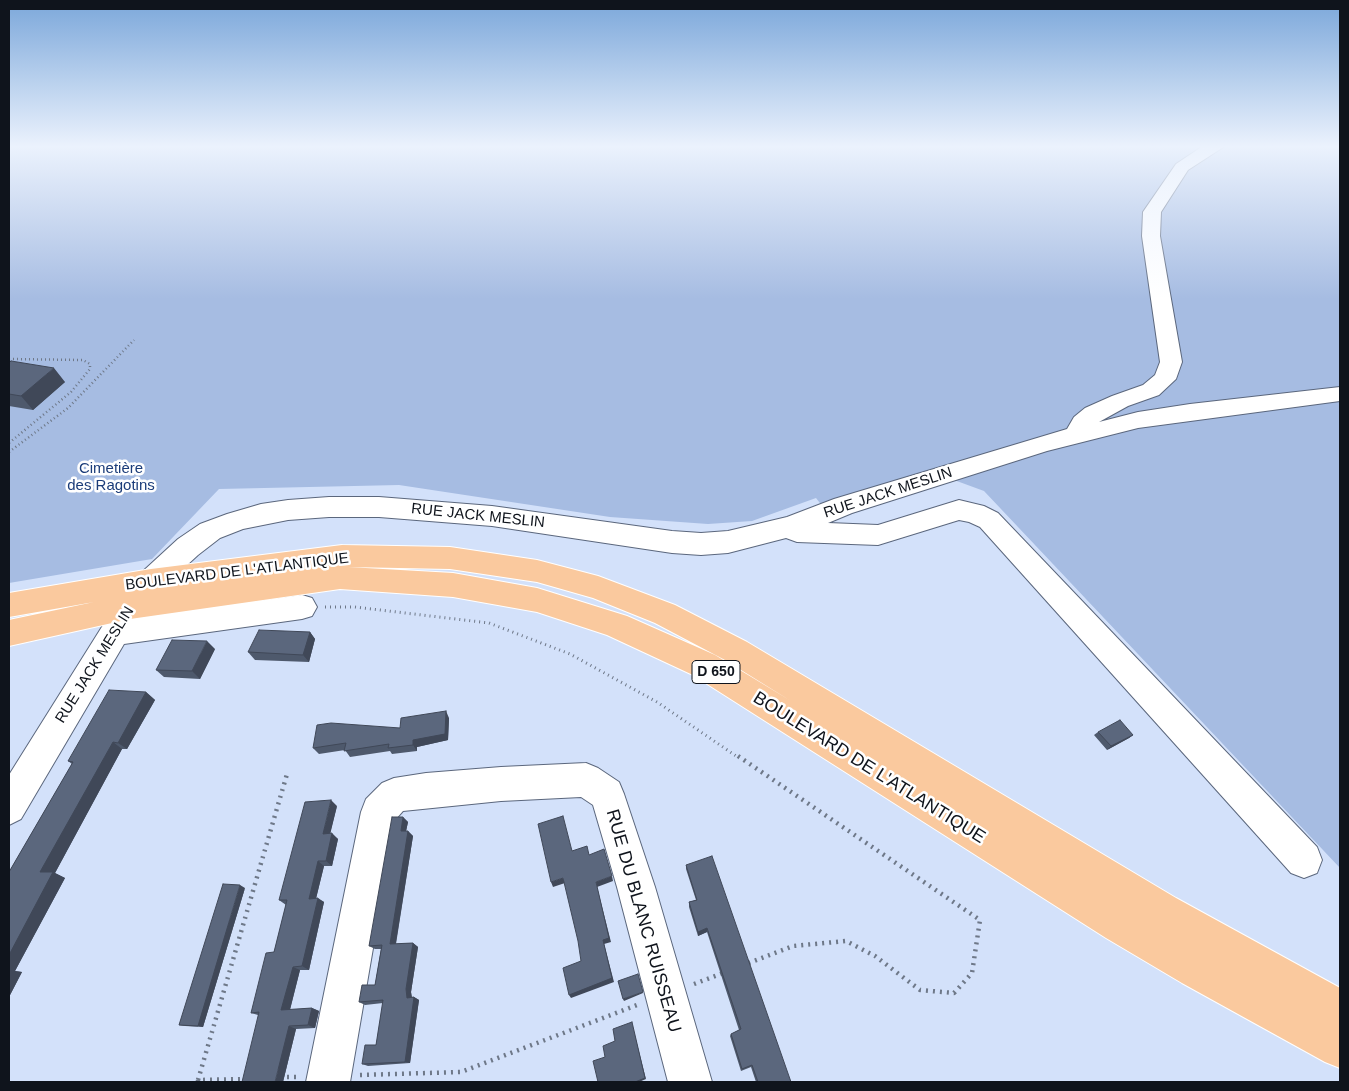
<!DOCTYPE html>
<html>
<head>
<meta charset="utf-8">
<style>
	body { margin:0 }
	#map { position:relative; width:1349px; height:1091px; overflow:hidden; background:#d3e1fa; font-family:Arial,sans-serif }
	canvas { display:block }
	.frame { position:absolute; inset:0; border:10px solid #0f141c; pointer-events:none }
</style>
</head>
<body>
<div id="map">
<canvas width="1349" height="1091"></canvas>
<div class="frame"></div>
</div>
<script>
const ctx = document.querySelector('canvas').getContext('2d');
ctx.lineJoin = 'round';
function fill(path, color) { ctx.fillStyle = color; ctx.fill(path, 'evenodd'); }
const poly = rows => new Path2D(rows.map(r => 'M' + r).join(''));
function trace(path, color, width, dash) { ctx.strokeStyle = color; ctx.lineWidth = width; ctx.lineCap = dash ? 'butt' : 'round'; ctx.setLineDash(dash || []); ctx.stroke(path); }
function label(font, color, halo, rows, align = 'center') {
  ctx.font = font + ' Arial,sans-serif'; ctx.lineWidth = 5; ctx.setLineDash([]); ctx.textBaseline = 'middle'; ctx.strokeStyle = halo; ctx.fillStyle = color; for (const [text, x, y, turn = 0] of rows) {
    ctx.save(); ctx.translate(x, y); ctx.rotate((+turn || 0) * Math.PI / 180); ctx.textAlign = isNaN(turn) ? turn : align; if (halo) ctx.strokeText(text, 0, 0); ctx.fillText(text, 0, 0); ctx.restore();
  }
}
fill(poly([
	[9,146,1340,146,1340,868,984,491,954,480,833,520,816,498,752,521,708,524,610,517,399,485,219,489,152,559,9,583]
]), '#a6bce2');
const minor = poly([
	[1203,146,1225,146,1188,170,1161,212,1160,236,1182,362,1176,379,1159,395,1128,406,1099,422,1138,412,1190,404,1340,387,1340,401,1138,428,1047,451,852,513,828,523,878,525,959,500,984,506,998,513,1317,847,1322,860,1317,873,1304,878,1291,873,980,527,969,522,959,520,878,545,797,542,786,538,728,553,701,555,672,553,492,526,379,517,329,517,288,520,243,529,220,538,198,555,161,589,140,617,302,595,312,598,317,607,312,616,302,619,124,644,21,819,9,825,9,775,120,598,141,573,178,539,200,524,227,514,261,504,288,500,329,497,379,497,492,506,672,531,701,533,728,531,787,517,834,499,1067,429,1074,417,1085,408,1112,396,1143,385,1155,375,1160,362,1142,236,1143,212,1176,164,1203,146],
	[586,763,598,768,619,782,624,794,655,887,712,1082,668,1082,617,887,593,805,581,797,501,801,403,811,395,820,350,1082,306,1082,361,812,366,799,382,783,394,778,426,773,501,767,586,763]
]);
const major = poly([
	[342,545,450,547,537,560,598,576,675,605,747,642,1176,898,1340,988,1340,1068,1325,1062,1182,983,1106,938,693,675,607,635,537,612,453,597,340,589,130,619,9,646,9,620,94,602,9,617,9,593,151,569,342,545],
	[348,567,450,569,537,582,593,598,655,623,725,660,791,701,715,655,627,616,537,588,453,573,348,567]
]);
trace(minor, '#5b677d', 2);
trace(major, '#fff', 2);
trace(poly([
	[9,359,83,360,90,364,90,369,71,392,9,443],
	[9,452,68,408,134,340]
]), '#6e7888', 2.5, [1, 3]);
trace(poly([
	[325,607,355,607,489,623,570,654,657,702,739,758]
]), '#6e7888', 3, [1, 4]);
trace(poly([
	[738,756,980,920,972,973,954,993,920,990,875,956,846,941,793,946,746,964],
	[694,984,723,973],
	[360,1075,461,1072,637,1005],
	[280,1077,297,1077],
	[198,1080,287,774],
	[198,1082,198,1080,247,1079]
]), '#6e7888', 4.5, [2, 5]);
fill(minor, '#fff');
fill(major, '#fac99e');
fill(poly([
	[9,363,65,382,33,410,9,406],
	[310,632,315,639,309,662,255,660,248,652],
	[215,649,200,679,164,677,156,670],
	[146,692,155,700,127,749,122,749,55,873,65,878,15,971,22,972,9,997,9,872,72,764,68,761],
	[449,718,448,740,417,747,417,751,392,754,390,751,350,757,345,750,319,754,313,748,400,728],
	[1098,732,1133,735,1129,738,1107,750,1094,735],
	[337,806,330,833,338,839,332,866,324,866,316,898,324,902,309,970,300,970,290,1010,312,1008,319,1011,315,1028,296,1029,283,1082,258,1015,251,1013,274,952,286,905,279,900],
	[403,817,408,822,406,831,408,831,413,836,396,944,413,943,418,947,411,992,412,997,414,997,419,1000,410,1063,368,1066,362,1064,376,1045,383,1003,365,1005,359,1002,375,985,381,949,375,949,369,946],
	[686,865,791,1082,756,1082,751,1067,741,1071,730,1036,731,1034,739,1030,707,932,698,936,689,907,689,902,696,900,686,869],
	[245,888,203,1027,185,1026,179,1025]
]), '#4e596c');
fill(poly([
	[54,368,65,382,33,410,21,396],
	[310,632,315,639,309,662,303,655],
	[207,641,215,649,200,679,192,671],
	[146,692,155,700,127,749,118,743],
	[446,711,449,718,448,740,417,747,417,751,413,745,413,740],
	[1133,735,1129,738,1107,750,1111,746],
	[113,742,122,749,55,873,65,878,15,971,22,972,9,997,9,955,40,872],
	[331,800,337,806,329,839,323,834],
	[403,817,408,822,405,836,401,831],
	[408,831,413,836,395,948,390,944],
	[332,833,338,839,332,866,326,861],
	[318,861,324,866,315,903,309,899],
	[612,876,613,881,597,887,611,942,604,944,614,982,571,998,569,995,603,940,596,882],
	[563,878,565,883,553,887,551,882],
	[240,885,245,888,203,1027,198,1026],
	[318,898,324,902,309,970,302,966],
	[707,928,707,932,698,936,698,932],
	[413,943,418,947,411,992,412,1001,407,998,406,989],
	[293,967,300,970,289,1013,281,1010],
	[643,992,643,993,624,1001,623,999],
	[414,997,419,1000,410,1063,405,1062],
	[312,1008,319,1011,315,1028,308,1025],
	[632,1024,646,1079,639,1082,635,1082],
	[289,1026,296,1029,283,1082,275,1082]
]), '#404858');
const building = poly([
	[11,361,54,368,21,396,9,394,9,363,11,361],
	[259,630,310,632,303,655,248,652,259,630],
	[172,640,207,641,192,671,156,670,172,640],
	[109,690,146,692,118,743,113,742,40,872,53,872,9,955,9,872,73,762,68,761,109,690],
	[446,711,445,734,413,740,413,745,388,748,389,744,344,751,346,743,313,748,317,725,331,723,400,728,401,718,446,711],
	[1120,720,1133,735,1111,746,1098,732,1120,720],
	[331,800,323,834,332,833,326,861,318,861,309,899,318,898,302,966,293,967,281,1010,312,1008,308,1025,289,1026,275,1082,242,1082,259,1012,251,1013,266,953,274,952,287,900,279,900,305,802,331,800],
	[563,816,572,851,587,846,589,855,604,849,612,876,596,882,609,938,603,940,612,978,569,995,563,968,581,961,578,941,563,878,551,882,538,824,563,816],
	[392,817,403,817,401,831,408,831,390,944,413,943,406,989,407,998,414,997,405,1062,362,1064,365,1045,376,1045,383,1000,359,1002,362,985,375,985,382,945,369,946,392,817],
	[712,856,791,1082,758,1082,752,1065,742,1069,731,1034,741,1029,707,928,698,932,689,902,697,900,686,865,712,856],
	[223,884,240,885,198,1026,179,1025,223,884],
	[638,974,643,992,623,999,618,981,638,974],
	[632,1022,645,1078,635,1082,598,1082,593,1061,605,1057,603,1046,615,1041,613,1029,632,1022]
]);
fill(building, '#5b677d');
trace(building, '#404858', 1);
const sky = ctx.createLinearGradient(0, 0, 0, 299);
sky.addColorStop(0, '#7ba7da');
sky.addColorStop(0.49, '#ebf2fd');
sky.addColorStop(1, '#ebf2fd00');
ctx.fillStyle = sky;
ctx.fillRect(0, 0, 1349, 299);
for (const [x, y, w] of [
	[716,672,48]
]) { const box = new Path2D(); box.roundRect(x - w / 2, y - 11.5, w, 23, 4); ctx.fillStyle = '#fff'; ctx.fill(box); trace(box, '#0f141c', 1); }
label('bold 14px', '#0f141c', null, [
	["D 650",716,672]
]);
label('15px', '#1b3c79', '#fff', [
	["Cimetière",111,469],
	["des Ragotins",111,486]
]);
label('15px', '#0f141c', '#fff', [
	["RUE JACK MESLIN",888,493,-18],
	["RUE JACK MESLIN",478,516,6],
	["BOULEVARD DE L'ATLANTIQUE",237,572,-7],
	["RUE JACK MESLIN",95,665,-58]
]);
label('18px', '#0f141c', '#fff', [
	["BOULEVARD DE L'ATLANTIQUE",869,768,32],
	["RUE DU BLANC RUISSEAU",643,921,74]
]);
</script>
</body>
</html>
